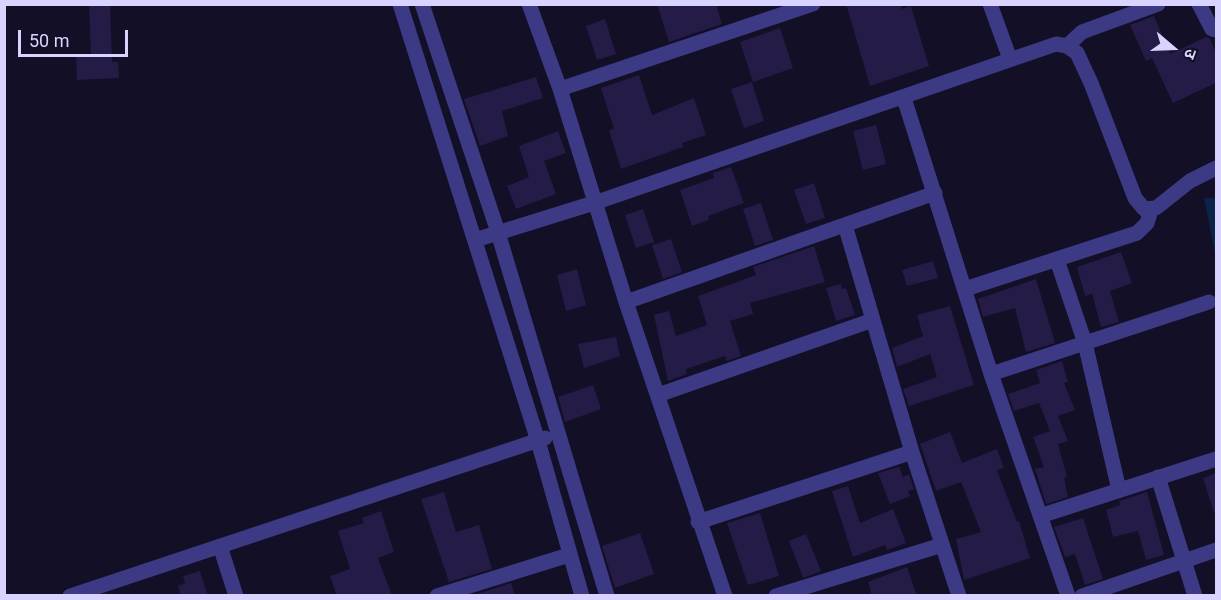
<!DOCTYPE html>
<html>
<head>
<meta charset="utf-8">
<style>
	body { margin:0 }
	#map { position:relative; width:1221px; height:600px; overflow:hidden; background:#130f26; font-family:Roboto,"Noto Sans Devanagari",sans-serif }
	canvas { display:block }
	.frame { position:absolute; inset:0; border:6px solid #d9d4ff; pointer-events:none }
	.north { position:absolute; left:1143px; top:18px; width:60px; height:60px; -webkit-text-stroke:4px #130f26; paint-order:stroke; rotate:109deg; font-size:16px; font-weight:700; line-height:24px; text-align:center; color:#d9d4ff }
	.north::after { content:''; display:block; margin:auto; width:21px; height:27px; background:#d9d4ff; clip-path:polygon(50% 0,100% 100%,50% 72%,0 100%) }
	.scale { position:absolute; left:18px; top:30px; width:110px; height:27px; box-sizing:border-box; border:3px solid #d9d4ff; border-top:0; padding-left:8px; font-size:18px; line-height:21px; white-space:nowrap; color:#d9d4ff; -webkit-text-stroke:4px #130f26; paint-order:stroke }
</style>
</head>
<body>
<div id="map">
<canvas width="1221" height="600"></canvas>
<div class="frame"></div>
<div class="north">उ</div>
<div class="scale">50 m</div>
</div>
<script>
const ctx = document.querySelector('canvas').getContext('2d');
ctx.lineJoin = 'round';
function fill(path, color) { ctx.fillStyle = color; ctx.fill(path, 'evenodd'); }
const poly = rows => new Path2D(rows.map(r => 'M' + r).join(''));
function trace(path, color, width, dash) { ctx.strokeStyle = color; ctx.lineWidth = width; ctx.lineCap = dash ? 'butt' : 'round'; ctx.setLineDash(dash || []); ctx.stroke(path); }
fill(poly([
	[1204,198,1216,198,1216,258]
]), '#0c2248');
fill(poly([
	[89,4,110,4,112,62,118,62,119,78,77,80,76,55,91,55],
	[657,4,716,4,722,24,669,42],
	[846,4,900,4,902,9,911,6,929,66,870,86],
	[1154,16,1170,54,1206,37,1210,39,1216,53,1216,83,1173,103,1152,58,1146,61,1130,25],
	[605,19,616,54,597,60,586,26],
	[780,28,793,68,753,82,740,42],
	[639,75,652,115,694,98,706,135,682,143,683,147,621,169,609,130,614,129,601,88],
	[536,77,543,98,502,111,508,136,480,146,464,99],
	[752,82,764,121,744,128,731,89],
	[876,125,886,164,863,170,853,131],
	[558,131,566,153,544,161,556,194,516,209,507,186,529,177,519,146],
	[731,167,744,203,708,216,709,220,692,226,680,190,714,178,713,173],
	[814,183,825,218,806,224,794,190],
	[761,203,773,240,755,246,743,209],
	[643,209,654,242,636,248,625,215],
	[671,239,682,272,663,279,652,245],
	[814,246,825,282,750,303,753,314,730,321,741,356,727,361,725,356,686,369,687,374,668,381,654,315,669,311,676,336,707,325,698,296,756,275,753,267],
	[1121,252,1132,283,1110,291,1119,322,1101,327,1092,294,1085,296,1077,267],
	[933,261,938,278,907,286,902,270],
	[577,269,586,305,566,311,557,275],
	[1036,279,1055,343,1026,352,1015,308,983,317,978,299],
	[841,284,842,289,846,288,855,315,836,321,826,288],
	[950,306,974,385,909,406,903,389,937,377,930,354,897,367,892,348,923,336,917,315],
	[616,337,620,356,584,368,578,344],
	[1062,361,1068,382,1064,383,1075,410,1058,416,1068,441,1058,444,1067,477,1064,478,1068,497,1046,504,1035,469,1044,467,1033,437,1050,431,1039,403,1014,411,1008,394,1040,383,1036,370],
	[593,385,601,409,565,422,558,397],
	[950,432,962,463,997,449,1004,468,997,470,1017,522,1019,521,1030,558,964,580,956,539,981,532,961,482,936,491,920,444],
	[899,467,903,477,909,474,914,489,908,491,910,496,890,504,878,473],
	[1216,473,1216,512,1214,513,1203,478],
	[848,486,860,523,893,509,906,543,887,550,885,545,853,557,832,491],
	[444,492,456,532,479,525,492,569,449,582,421,499],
	[1147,492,1164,555,1146,560,1138,531,1113,537,1106,510,1120,505,1119,501],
	[381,511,394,552,378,558,392,596,337,596,330,576,350,569,338,531,364,523,362,518],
	[760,513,779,576,748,585,727,523],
	[1083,518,1103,579,1085,585,1075,554,1065,557,1054,527],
	[640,533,654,574,615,588,602,546],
	[806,534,821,571,803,578,789,541],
	[907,567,917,596,872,596,868,582],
	[200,571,208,596,181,596,178,586,185,583,183,576],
	[511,583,515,596,471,596]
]), '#241b47');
trace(poly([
	[400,4,538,441,582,596],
	[422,4,496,226,607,596],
	[529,4,560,89,626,302,725,596],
	[990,4,1010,59],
	[1199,4,1212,29,1216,30],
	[1067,46,1082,32,1158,4],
	[560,89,813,4],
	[904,98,991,374,1068,596],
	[845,225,912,452,959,596],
	[475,240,597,202,1056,44,1067,46,1077,53,1091,83,1135,198,1144,209,1156,208,1190,181,1216,168],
	[1057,260,1085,343,1119,490],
	[965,289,1137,233,1147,223,1151,210],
	[626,302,935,193],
	[991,374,1209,302],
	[658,395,873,320],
	[1158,477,1195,596],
	[1040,516,1216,459],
	[698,522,912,452],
	[220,546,236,596],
	[70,596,545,438],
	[437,596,569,555],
	[776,596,942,545],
	[1082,596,1216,550]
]), '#3d3a85', 15);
</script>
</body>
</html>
